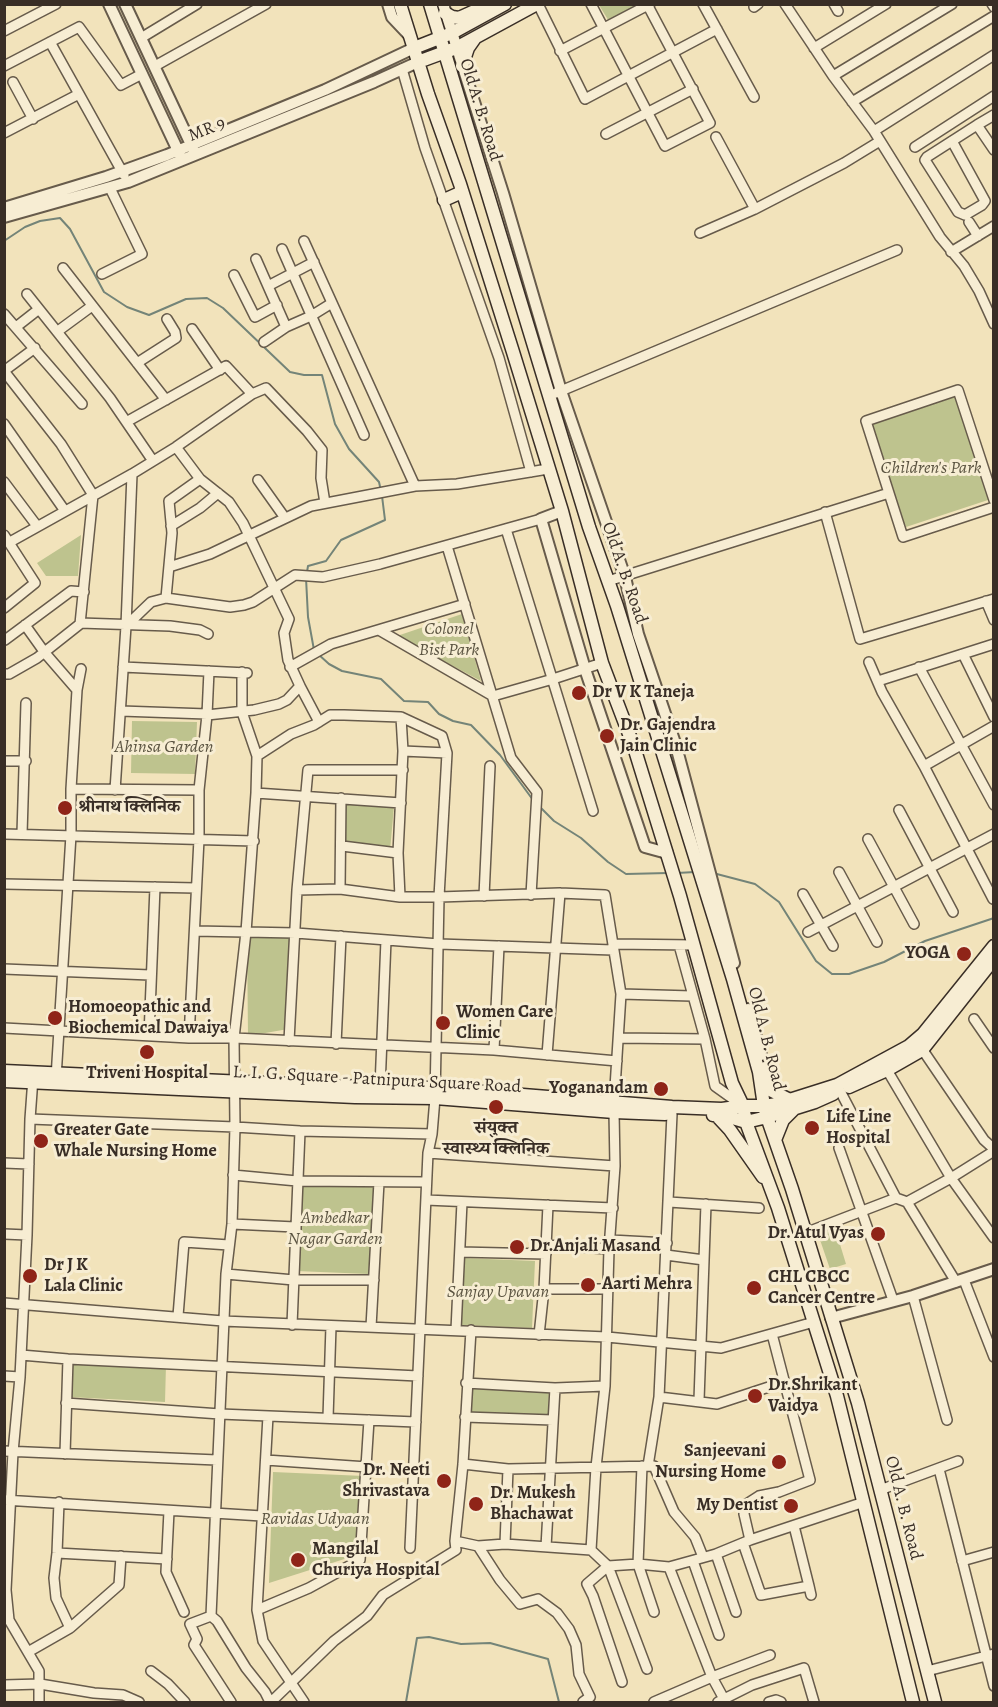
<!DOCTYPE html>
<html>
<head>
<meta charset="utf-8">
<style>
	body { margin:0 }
	#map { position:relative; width:998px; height:1707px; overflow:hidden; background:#f2e3bb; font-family:Alegreya,serif }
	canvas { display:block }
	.frame { position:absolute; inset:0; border:6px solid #392e26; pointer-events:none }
</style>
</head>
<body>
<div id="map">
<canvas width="998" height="1707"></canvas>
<div class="frame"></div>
</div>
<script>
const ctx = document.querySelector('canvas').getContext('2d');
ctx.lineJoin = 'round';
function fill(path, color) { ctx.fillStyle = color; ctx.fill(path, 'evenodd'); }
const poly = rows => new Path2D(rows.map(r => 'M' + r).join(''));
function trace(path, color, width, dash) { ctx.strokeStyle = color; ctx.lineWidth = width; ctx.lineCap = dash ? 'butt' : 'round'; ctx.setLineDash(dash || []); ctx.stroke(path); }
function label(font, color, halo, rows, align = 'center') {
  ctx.font = font + ' Alegreya,"Noto Serif Devanagari",serif'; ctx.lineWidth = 6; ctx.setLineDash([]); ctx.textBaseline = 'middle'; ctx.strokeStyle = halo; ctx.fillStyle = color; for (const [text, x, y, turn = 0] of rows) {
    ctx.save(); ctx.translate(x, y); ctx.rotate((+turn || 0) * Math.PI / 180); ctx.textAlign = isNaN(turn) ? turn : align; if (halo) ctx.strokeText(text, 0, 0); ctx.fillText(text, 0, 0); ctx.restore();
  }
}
fill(poly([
	[640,4,610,23,599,5],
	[955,397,989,498,988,500,906,527,905,524,903,525,871,424],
	[81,535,78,576,46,576,37,563],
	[462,614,481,681,397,636],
	[132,721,197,722,195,774,131,773],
	[345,802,394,806,390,851,341,846],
	[290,935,294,1028,248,1036,247,937],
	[301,1183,374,1187,369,1274,296,1271],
	[835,1228,846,1264,830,1269,818,1234],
	[464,1258,535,1261,532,1328,461,1325],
	[71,1361,166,1365,165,1402,69,1397],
	[471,1385,549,1390,548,1422,469,1417],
	[273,1472,364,1476,357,1555,269,1583]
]), '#bec38e');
trace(poly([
	[4,241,25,227,40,221,60,218,70,229,104,292,127,307,149,315,186,299,207,298,223,308,290,372,304,375,322,375,335,424,349,449,379,482,381,491],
	[307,572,308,566,326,561,341,540,385,520,382,496],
	[306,578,308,617,314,650],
	[318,654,329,664,342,671,381,679,404,701,428,702,439,714,453,721,471,725,500,755,533,800],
	[539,806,554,821,581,838,608,862,626,874,668,873],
	[677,873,695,872],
	[713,873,755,884,779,902,816,961,832,974,849,974,884,962,925,941,994,918],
	[406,1702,417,1638,429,1637,461,1644,490,1643,548,1659,559,1702]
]), '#748478', 2);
const minor = poly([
	[538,4,585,99,717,29],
	[591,4,665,146,710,123,647,4],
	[703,4,754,97],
	[785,4,833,76,874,131,940,237,964,266,979,291,994,324],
	[834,4,838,11],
	[992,4,994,7],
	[754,7,758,4],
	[4,31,56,4],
	[141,38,197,4],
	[50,42,79,94],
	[814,48,886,4],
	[560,51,650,4],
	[4,66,79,27,121,85,142,74],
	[155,66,266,4],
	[402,69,425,148,499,358,531,472],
	[833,76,952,4],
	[13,82,33,119],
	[852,102,994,16],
	[977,125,994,150],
	[874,131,994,55],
	[4,133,79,94,124,175],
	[606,134,693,89],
	[716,137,755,209],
	[952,141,985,201,982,205,965,215,958,212,925,160,927,157,977,125,994,115],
	[915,147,994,96],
	[969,222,978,236],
	[700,233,755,209,844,163,880,141],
	[304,241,415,486],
	[282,249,364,435],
	[951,252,994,226],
	[256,259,286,327],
	[63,268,166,400],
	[102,274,142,254,110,188],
	[234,275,255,317,277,305],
	[268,286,314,262],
	[27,294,110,398,153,461],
	[4,314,82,404],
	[16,327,39,309],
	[192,329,220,370],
	[58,331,92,306],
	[264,342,286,327,311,316,332,303],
	[137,363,176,338,175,332,167,319],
	[4,371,61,444,93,495,80,624,37,658,9,674,4,674],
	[4,371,35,348],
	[556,393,897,250],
	[128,421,226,366,252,394,266,388,307,431,322,450,321,478,325,503],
	[4,424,65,511],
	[176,447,200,479,229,502,243,523,289,619,284,633,288,660,300,686,287,700,279,704,254,710,207,715],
	[258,480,285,518],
	[4,482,37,526],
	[994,500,958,390,866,421,903,537,994,507],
	[825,512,860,639,994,599],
	[171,526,200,508,218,493],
	[506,529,593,811],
	[4,535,35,583,4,608],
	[10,542,132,474,176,447,252,394],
	[447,546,511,758,537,792,531,895],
	[169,567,210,554,311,506,415,486,457,484,548,469],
	[608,581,889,493],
	[166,598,172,533,169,501,200,479],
	[986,601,994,620],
	[80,623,170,626,200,630,208,634],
	[25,625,45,653,77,690,71,789,71,835,56,1078],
	[126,626,151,602,166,598,230,607,244,605,253,602,295,575,323,577,380,564,541,519],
	[379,630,493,696,553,679,602,663],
	[5,640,71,591,84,592],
	[963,654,994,717],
	[869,662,882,692,924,766,993,899],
	[123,667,247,673],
	[290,667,331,644,465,604],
	[919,667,994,805],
	[878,681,994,644],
	[300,686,319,722],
	[77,690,81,669],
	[121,711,207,714],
	[403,751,447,753],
	[257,756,291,734,314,725,330,715,344,715,401,717,442,736,447,753,439,897,435,1098,432,1134,428,1153,410,1548],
	[4,761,26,761],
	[924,766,994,726],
	[71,789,199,790],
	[115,790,126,626,132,474],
	[256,793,401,803],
	[899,810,953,912],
	[4,834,254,841],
	[22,834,26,703],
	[868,839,914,924],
	[342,846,398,853],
	[839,872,877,942],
	[4,884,196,888],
	[340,889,341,798],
	[297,890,340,889,400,897,439,897,560,893,605,895,621,994,614,1103],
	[803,894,833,946],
	[484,896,490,766],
	[400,897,398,853,403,751,401,717],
	[195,931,296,933,439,944,613,950],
	[808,932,994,834],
	[614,944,694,945],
	[679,945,705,1039,715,1086,743,1106],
	[4,969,150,975],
	[621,994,692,996],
	[974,1019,994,1048],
	[4,1028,189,1038,234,1038,494,1050,617,1061],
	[149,1036,155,887],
	[189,1038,199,839,199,790,207,715,209,671],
	[619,1038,705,1039],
	[289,1041,297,890,308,770,403,770],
	[336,1044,341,936],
	[920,1046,984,1140,994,1149],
	[494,1050,499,946],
	[547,1055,560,893],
	[887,1070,951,1178,994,1238],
	[33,1078,30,1119,27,1235,20,1377,13,1452,6,1590,9,1620,39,1671,39,1702],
	[837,1085,896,1198],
	[380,1087,386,940],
	[30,1119,235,1127,300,1131,432,1134],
	[839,1148,893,1300],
	[428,1153,615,1166],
	[4,1163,29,1164],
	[233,1175,297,1181,426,1182],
	[426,1200,613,1208],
	[669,1202,759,1208],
	[907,1202,956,1282],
	[232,1224,295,1227],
	[805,1233,896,1198,907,1202,951,1178,994,1151],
	[4,1234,27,1235],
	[611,1240,667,1243],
	[546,1245,609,1249],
	[460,1252,546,1254],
	[666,1255,704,1260],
	[226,1274,294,1280,374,1280],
	[964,1280,994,1357],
	[544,1289,609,1289],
	[913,1296,947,1420],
	[4,1303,223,1321,607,1337,721,1348,814,1322],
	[178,1316,184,1242,229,1245],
	[292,1325,300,1131],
	[371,1327,379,1182],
	[456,1330,462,1202],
	[539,1335,544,1289,548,1205],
	[21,1355,68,1359,418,1376],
	[4,1376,20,1377],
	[466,1383,555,1388,605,1386],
	[659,1397,717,1404,784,1382],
	[699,1400,706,1204],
	[66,1403,220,1414,416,1422],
	[268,1416,257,1610,263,1641,304,1702],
	[465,1417,553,1420],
	[328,1418,331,1326],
	[4,1451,217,1460],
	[65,1454,68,1359],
	[266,1460,367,1467],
	[463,1464,508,1469,654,1466,674,1512,695,1537,703,1557],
	[642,1466,638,1564,654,1612],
	[648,1466,659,1397,672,1114],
	[939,1469,994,1686],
	[880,1490,958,1461],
	[4,1500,262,1516],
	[59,1502,57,1553,54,1578,56,1598,70,1628],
	[169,1511,166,1572,184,1612],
	[794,1526,809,1586],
	[750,1540,744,1514,745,1505,759,1496,779,1492,810,1480,772,1334],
	[455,1541,478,1546,505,1544,591,1550,608,1566,638,1564,669,1567,716,1554,750,1540,864,1502],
	[743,1543,761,1595,809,1586,811,1595],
	[505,1544,508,1469],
	[478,1546,500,1580,520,1604,538,1599,557,1613,569,1629,576,1645,579,1674,590,1697,583,1702],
	[546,1547,555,1388],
	[591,1550,596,1467,605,1386,609,1249,615,1166,614,1112],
	[57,1553,167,1559],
	[716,1554,736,1612],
	[693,1561,719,1635],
	[962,1561,994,1552],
	[669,1567,712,1677,724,1699],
	[257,1610,309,1588,360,1560,369,1420],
	[211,1616,226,1274,232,1224,235,1127,234,1038,246,932,256,793,257,756,242,712,242,672],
	[211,1616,190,1624,197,1639,194,1645,231,1702],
	[211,1616,217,1621,246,1668,265,1692,270,1702],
	[28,1652,70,1628,119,1585,121,1556],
	[151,1671,168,1684,185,1702],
	[927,1671,994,1654],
	[622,1682,593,1596,587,1584,608,1566,647,1669],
	[4,1685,40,1684,94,1693,123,1695,139,1702],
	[271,1702,334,1641,367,1616,383,1595,456,1550,455,1541,463,1464,471,1330],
	[654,1702,712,1677,770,1655],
	[718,1702,752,1685,804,1668,814,1702],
	[769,1702,776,1700,781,1702]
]);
const tertiary = poly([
	[109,4,181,157],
	[125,4,194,151],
	[388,4,392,17,409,35],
	[443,4,503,193,561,391,625,577,638,634,676,746,734,963],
	[4,208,106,177,167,155,325,90,414,48],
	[4,217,128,182,374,82,418,62],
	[562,511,541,519,585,669,645,847,667,853],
	[748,1009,761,1055],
	[831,1318,913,1296,994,1269]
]);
const secondary = poly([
	[430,4,589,527,617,606,733,979,759,1072,764,1106,777,1104,837,1085,909,1046,923,1034,994,946],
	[445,13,452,17,459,18,488,5],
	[414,48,452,33,505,4],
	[418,62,456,48,537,4],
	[462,66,468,48,475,38],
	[444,200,462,192],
	[765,1068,772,1091,790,1100],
	[4,1071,332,1086,436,1088,672,1107,722,1109,743,1106,732,1083,680,896,634,747,602,663,562,511,513,352,460,184,428,94,400,4],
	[4,1081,355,1097,435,1098,614,1112,665,1114],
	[849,1087,887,1070,922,1050,994,959],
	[833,1094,815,1102,767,1117,746,1122,743,1106,764,1106,767,1117,792,1189,858,1403,935,1702],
	[713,1115,726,1116,746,1122,778,1208,837,1396,913,1702],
	[716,1115,730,1130,763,1177],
	[775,1140,783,1120,794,1109]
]);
trace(minor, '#675b4b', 12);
trace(tertiary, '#675b4b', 14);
trace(secondary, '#392e26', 15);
trace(minor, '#f7edd3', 9);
trace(tertiary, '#f7edd3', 10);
trace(secondary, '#f7edd3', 12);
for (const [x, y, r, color] of [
	[579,693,8,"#8f2418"],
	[607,736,8,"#8f2418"],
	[65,808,8,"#8f2418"],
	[964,954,8,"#8f2418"],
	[55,1018,8,"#8f2418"],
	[443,1023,8,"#8f2418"],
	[147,1052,8,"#8f2418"],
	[661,1089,8,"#8f2418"],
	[496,1107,8,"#8f2418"],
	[812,1128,8,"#8f2418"],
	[41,1141,8,"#8f2418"],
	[878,1234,8,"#8f2418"],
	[517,1247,8,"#8f2418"],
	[30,1276,8,"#8f2418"],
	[588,1285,8,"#8f2418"],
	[754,1288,8,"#8f2418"],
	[755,1396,8,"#8f2418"],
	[779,1462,8,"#8f2418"],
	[444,1481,8,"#8f2418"],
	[476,1504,8,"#8f2418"],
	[791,1506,8,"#8f2418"],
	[298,1560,8,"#8f2418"]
]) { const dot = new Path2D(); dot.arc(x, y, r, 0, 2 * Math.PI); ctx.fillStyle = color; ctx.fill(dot); trace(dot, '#f7edd3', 2); }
label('18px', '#392e26', '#f7edd3', [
	["Old A. B. Road",480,110,73],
	["MR 9",207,130,-22],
	["Old A. B. Road",624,573,71],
	["Old A. B. Road",766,1039,76],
	["L. I. G. Square - Patnipura Square Road",377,1080,3],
	["Old A. B. Road",903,1508,76]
]);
label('italic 18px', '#5a5340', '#f7edd3', [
	["Children's Park",931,469],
	["Colonel",449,630],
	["Bist Park",449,651],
	["Ahinsa Garden",164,748],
	["Ambedkar",335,1219],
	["Nagar Garden",335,1240],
	["Sanjay Upavan",498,1293],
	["Ravidas Udyaan",315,1520]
]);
label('bold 18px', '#392e26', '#f7edd3', [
	["Dr V K Taneja",592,693],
	["Dr. Gajendra",620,726],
	["Jain Clinic",620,747],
	["श्रीनाथ क्लिनिक",78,808],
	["YOGA",950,954,"right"],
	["Homoeopathic and",68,1008],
	["Biochemical Dawaiya",68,1029],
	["Women Care",456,1013],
	["Clinic",456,1034],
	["Triveni Hospital",147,1074,"center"],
	["Yoganandam",648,1089,"right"],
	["Life Line",826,1118],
	["Hospital",826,1139],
	["संयुक्त",496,1129,"center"],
	["स्वास्थ्य क्लिनिक",496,1150,"center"],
	["Greater Gate",54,1131],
	["Whale Nursing Home",54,1152],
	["Dr. Atul Vyas",864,1234,"right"],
	["Dr.Anjali Masand",530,1247],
	["Dr J K",44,1266],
	["Lala Clinic",44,1287],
	["CHL CBCC",768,1278],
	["Cancer Centre",768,1299],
	["Aarti Mehra",602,1285],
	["Dr.Shrikant",768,1386],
	["Vaidya",768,1407],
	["Sanjeevani",766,1452,"right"],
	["Nursing Home",766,1473,"right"],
	["Dr. Neeti",430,1471,"right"],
	["Shrivastava",430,1492,"right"],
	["Dr. Mukesh",490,1494],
	["Bhachawat",490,1515],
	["My Dentist",778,1506,"right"],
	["Mangilal",312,1550],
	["Churiya Hospital",312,1571]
], 'left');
</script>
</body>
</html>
